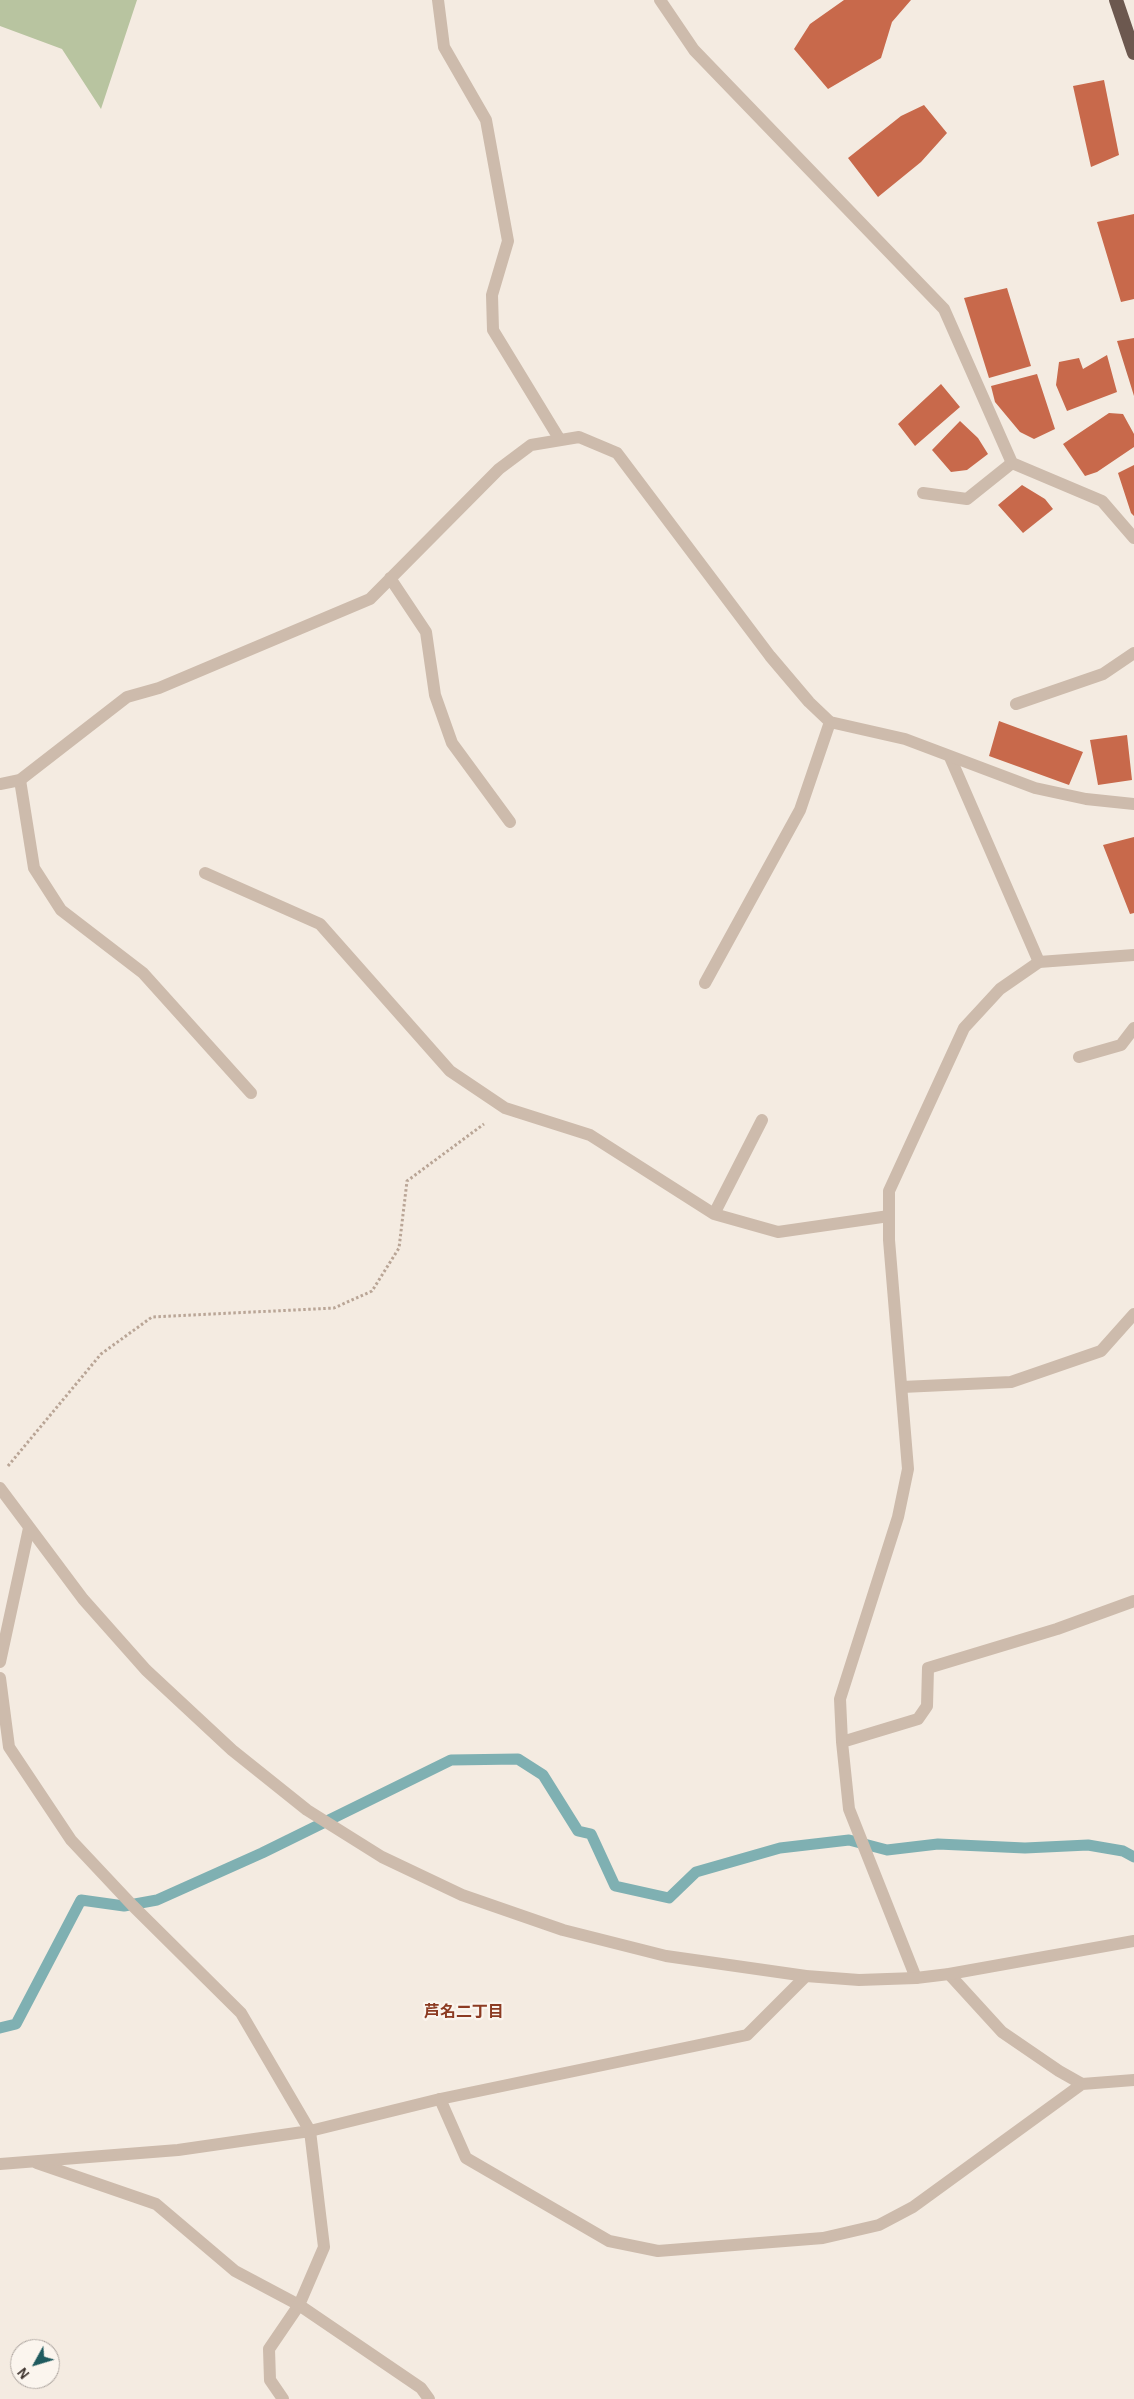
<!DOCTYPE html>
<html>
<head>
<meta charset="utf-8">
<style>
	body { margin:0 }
	#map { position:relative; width:1134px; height:2399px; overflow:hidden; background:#f4ebe1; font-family:"Alegreya Sans",sans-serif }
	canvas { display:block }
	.north { position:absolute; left:10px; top:2339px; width:50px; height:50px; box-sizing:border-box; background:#fbf5ee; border:1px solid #aea6a0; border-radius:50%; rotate:231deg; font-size:14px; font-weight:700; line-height:20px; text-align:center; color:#3b302b }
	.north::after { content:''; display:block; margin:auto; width:18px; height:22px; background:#1f5a5e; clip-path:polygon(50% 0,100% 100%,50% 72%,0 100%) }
</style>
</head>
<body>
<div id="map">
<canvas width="1134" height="2399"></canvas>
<div class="north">N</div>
</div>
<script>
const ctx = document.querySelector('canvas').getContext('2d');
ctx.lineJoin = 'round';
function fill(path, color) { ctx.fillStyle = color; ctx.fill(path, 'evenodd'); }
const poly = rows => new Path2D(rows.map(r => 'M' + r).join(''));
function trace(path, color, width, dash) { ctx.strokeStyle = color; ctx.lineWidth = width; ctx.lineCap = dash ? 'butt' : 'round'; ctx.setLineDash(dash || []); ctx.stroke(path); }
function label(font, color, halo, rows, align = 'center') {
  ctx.font = font + ' "Alegreya Sans","Noto Sans JP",sans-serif'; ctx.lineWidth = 4.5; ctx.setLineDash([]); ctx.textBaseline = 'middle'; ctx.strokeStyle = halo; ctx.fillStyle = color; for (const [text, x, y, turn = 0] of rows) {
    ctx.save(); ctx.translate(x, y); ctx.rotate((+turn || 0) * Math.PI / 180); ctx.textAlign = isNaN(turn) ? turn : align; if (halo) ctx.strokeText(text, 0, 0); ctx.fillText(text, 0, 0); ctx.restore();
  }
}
fill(poly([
	[0,0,137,0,101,109,62,49,0,26]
]), '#b8c4a0');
trace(poly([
	[0,2028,16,2024,81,1900,124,1906,157,1900,262,1853,451,1760,518,1759,543,1775,578,1831,591,1834,615,1886,669,1898,696,1872,780,1848,849,1840,887,1850,938,1844,1025,1848,1088,1845,1123,1851,1134,1857]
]), '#7fb0b2', 11);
fill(poly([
	[844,0,911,0,892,22,881,58,828,89,794,49,810,24],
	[1104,80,1119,155,1091,167,1073,86],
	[924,105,947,133,921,162,878,197,848,158,901,116],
	[1134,214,1134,299,1121,302,1097,222],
	[1007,288,1031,366,989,378,964,298],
	[1134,338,1134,396,1117,341],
	[1107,355,1117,392,1067,411,1056,385,1059,362,1079,358,1083,369],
	[1037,374,1055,429,1034,439,1020,432,995,402,991,386],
	[941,384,960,407,915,446,898,424],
	[1109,413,1123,414,1134,434,1134,447,1097,472,1085,476,1063,444],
	[960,421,978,438,988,454,967,470,951,472,932,450],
	[1134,465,1134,516,1131,513,1118,473],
	[1022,485,1045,499,1053,509,1023,533,998,505],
	[999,721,1083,752,1069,785,989,756],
	[1127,735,1132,780,1098,785,1090,740],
	[1134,837,1134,913,1130,914,1103,845]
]), '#c8694b');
trace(poly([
	[8,1466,101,1354,152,1317,334,1308,372,1291,399,1248,407,1181,484,1124]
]), '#b9a596', 3, [2.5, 2.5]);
trace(poly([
	[923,493,967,499,1012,463],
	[1016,704,1103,674,1134,653],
	[950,757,1039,962],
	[20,780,34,868,61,910,143,973,251,1093],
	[205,873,320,924,450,1071,505,1108,590,1135,714,1214,762,1120],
	[705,983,800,810,830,722],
	[1079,1057,1121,1045,1134,1028],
	[714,1214,778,1232,889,1216],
	[902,1387,1011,1382,1101,1351,1134,1314],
	[949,1974,1002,2032,1059,2071,1082,2084,1134,2080],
	[440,2099,466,2158,609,2241,658,2251,823,2238,879,2225,913,2207,1082,2084],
	[37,2163,156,2204,235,2271,299,2305]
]), '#cdbbac', 12);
trace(poly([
	[438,0,444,47,486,120,508,241,492,295,493,330,560,440],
	[660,0,694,50,944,309,1012,463,1102,501,1134,538],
	[390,578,426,632,435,695,452,743,510,822],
	[0,784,20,780,127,697,159,688,370,599,499,469,531,445,579,437,617,453,770,656,809,702,830,722,905,739,1035,788,1086,799,1134,804],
	[0,1662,29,1528],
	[0,1678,9,1747,71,1840,133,1906,241,2013,310,2131,324,2247,299,2305,269,2349,270,2380,283,2399],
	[842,1742,918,1719,927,1706,928,1668,1057,1629,1134,1601],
	[916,1978,849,1809,842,1742,840,1699,898,1517,908,1469,889,1240,889,1191,964,1028,1000,989,1039,962,1134,955],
	[0,2164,178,2150,310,2131,440,2099,747,2035,806,1976],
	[299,2305,421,2388,429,2399]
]), '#cdbbac', 12);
trace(poly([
	[0,1488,83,1599,146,1670,232,1750,307,1810,382,1857,462,1895,563,1930,666,1956,806,1976,859,1980,916,1978,949,1974,1134,1941]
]), '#cdbbac', 12);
trace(poly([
	[1116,0,1134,53]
]), '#6c584f', 14);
label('bold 16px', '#8c3b22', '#fbf5ee', [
	["芦名二丁目",464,2012]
]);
</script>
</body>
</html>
